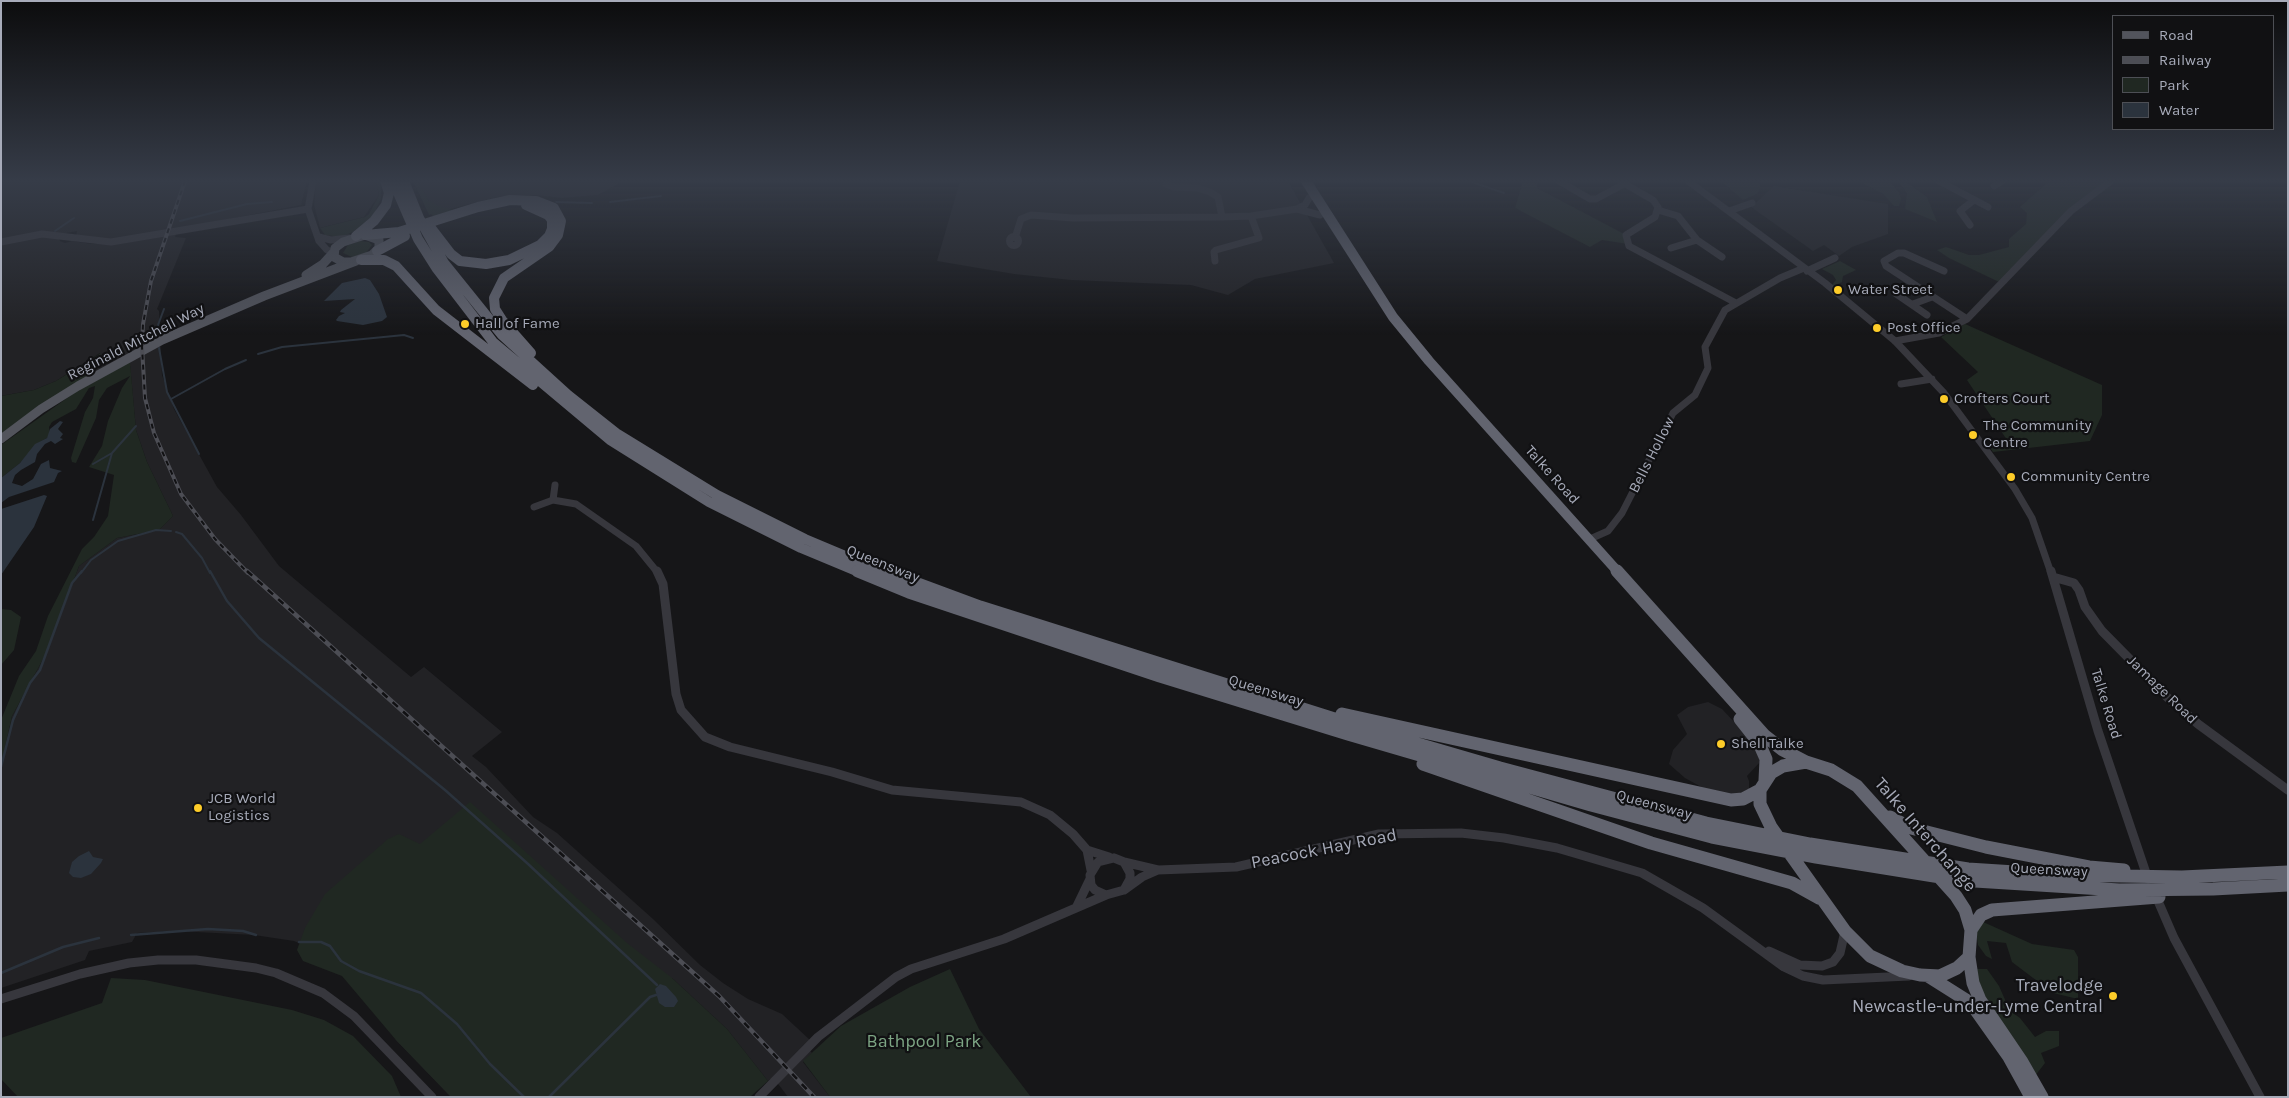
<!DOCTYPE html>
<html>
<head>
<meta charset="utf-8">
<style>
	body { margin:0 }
	#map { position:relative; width:2289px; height:1098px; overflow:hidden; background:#161618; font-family:Karla,sans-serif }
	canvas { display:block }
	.frame { position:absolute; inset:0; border:2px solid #a7abb9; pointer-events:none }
	.legend { position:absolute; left:2112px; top:15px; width:162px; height:115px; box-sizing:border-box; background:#111113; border:1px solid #4d4f55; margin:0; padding:6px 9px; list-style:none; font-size:15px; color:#a7abb9 }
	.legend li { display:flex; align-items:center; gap:10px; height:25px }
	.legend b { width:25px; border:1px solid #4d4f55 }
</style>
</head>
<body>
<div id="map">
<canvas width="2289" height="1098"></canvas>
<div class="frame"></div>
<ul class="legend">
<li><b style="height:6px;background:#52545c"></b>Road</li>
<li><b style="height:6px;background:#4c4d54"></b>Railway</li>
<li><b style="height:14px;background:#202822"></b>Park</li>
<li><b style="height:14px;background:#2b333d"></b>Water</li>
</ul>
</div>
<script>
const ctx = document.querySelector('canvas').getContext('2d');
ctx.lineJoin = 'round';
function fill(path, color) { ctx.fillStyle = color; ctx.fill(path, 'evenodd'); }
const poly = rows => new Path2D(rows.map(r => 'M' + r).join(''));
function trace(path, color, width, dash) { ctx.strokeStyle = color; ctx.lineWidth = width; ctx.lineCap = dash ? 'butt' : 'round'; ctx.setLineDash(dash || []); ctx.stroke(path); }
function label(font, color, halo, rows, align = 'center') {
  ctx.font = font + ' Karla,sans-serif'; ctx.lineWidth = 4.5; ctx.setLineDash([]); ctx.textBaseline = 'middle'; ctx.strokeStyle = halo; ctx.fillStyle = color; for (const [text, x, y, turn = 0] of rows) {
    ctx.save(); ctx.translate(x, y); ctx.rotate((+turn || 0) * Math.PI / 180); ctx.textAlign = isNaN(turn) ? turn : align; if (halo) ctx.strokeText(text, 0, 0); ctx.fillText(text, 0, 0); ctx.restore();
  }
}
fill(poly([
	[307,181,301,205,178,229,175,237,186,238,157,309,159,311,162,375,174,409,217,487,241,515,279,566,411,677,424,667,502,732,472,756,486,767,533,817,557,833,653,919,700,965,723,983,748,999,782,1014,810,1040,805,1045,812,1053,803,1062,830,1097,788,1097,779,1085,770,1079,768,1081,727,1029,672,978,545,1097,451,1097,396,1040,348,966,294,941,254,935,177,931,137,933,132,942,89,951,85,960,1,988,1,766,12,716,48,650,79,566,117,538,159,530,173,516,147,462,136,430,129,354,91,375,100,353,56,381,34,390,1,396,1,243,41,235,59,238,60,241,65,243,72,241,93,244,115,244,151,237,153,233,105,240,76,236,77,231,62,234,45,232,1,240,1,182],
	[316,181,376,181,379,195,364,217,320,228,314,205],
	[418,181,623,181,598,195,562,198,534,195,497,197,435,213],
	[960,181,1288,181,1334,263,1255,279,1228,295,1191,285,1071,280,1014,274,937,261],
	[1774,186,1888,204,1888,234,1852,247,1839,256,1824,245,1813,251,1751,207],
	[1708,702,1722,709,1755,744,1760,762,1747,776,1749,781,1749,789,1742,793,1733,796,1714,794,1685,778,1669,764,1673,750,1687,734,1677,715,1688,707]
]), '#222225');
fill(poly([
	[376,181,381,181,381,199,373,216,353,232,341,237,325,235,320,228,365,217,369,214,379,195],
	[413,181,418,181,429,201,438,206,456,211,436,220,431,214,429,215],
	[1523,181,1539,181,1537,183,1537,188,1626,235,1628,244,1602,240,1590,247,1515,208],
	[1721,181,1760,181,1760,188,1757,194,1743,200],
	[1858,181,1896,181,1891,183,1899,192,1901,199,1899,206,1894,206,1882,193],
	[1898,181,1909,184,1927,197,1937,222,1905,209,1907,193],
	[2049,181,2108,181,1999,282,1949,258,1937,250,1946,247,1969,255,1979,255,2009,247,2009,239,2026,224,2027,213,2020,207],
	[361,241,369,242,372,245,366,253,352,257,343,253,348,245],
	[1840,261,1856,270,1843,276,1842,282,1838,284,1840,286,1836,288,1832,285,1836,280,1833,275,1822,269],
	[1965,324,2102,385,2102,415,2090,441,1993,452,1988,445,2009,443,1967,380,1978,372,1941,337],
	[101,353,91,375,1,434,1,396,34,390,56,381],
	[130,362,136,430,147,462,173,516,159,530,117,538,79,566,48,650,12,716,1,766,1,720,19,676,36,651,48,616,82,549,94,537,108,516,114,475,89,467,102,446,108,421,122,388,130,376,107,388,99,400,96,418,76,463,72,462,71,458,85,412,93,398,95,386,89,388,76,409,52,422,49,427,50,434,47,438,38,443,20,463,1,478,1,445,77,391],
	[1,609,11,610,21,617,14,650,1,665],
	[470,802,627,943,672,978,727,1029,768,1081,750,1097,451,1097,396,1040,342,976,303,961,297,950,305,928,325,894,388,839,399,834,420,844],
	[1981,921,2032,944,2074,950,2078,957,2078,999,2053,993,2012,962,2006,943,1987,941,1992,959,1986,956,1978,945,1976,932],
	[950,969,979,1029,1031,1097,830,1097,803,1061,841,1026,910,987],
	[1977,969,1987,969,1999,986,2010,1011,2020,1018,2035,1037,2046,1031,2059,1031,2059,1046,2041,1053,2045,1063,2035,1076,1979,986],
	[111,978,145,980,292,1010,324,1020,353,1036,392,1076,401,1097,18,1097,1,1079,1,1038,102,1003]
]), '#202822');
fill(poly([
	[365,278,370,280,379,294,387,317,382,321,363,325,337,321,336,320,339,316,345,313,340,312,341,310,355,299,324,301,342,283],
	[60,421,63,422,58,429,63,434,60,438,63,439,55,444,51,441,45,444,37,454,35,462,21,470,15,475,12,483,22,486,33,479,41,464,49,460,50,468,62,471,58,473,54,482,9,497,1,503,1,478,20,463,35,444,47,438,50,429],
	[44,495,47,496,34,527,1,575,1,509],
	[89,851,93,857,103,859,101,863,91,874,81,878,73,877,69,873,72,862,79,856],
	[660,984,666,986,676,997,678,1001,674,1007,665,1007,659,1003,655,989]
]), '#2b333d');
trace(poly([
	[1469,181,1504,193],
	[556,202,592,203],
	[610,202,661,196],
	[180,221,247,204,272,202],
	[55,231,74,218],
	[159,330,158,325,164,309],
	[159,348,167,392,199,454],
	[258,354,282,347,404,335,413,338],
	[171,399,225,369,246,360],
	[93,464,112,453],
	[93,520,112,453,136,426],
	[176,532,182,534,202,558,210,573],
	[81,573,91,560,118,541,156,530,171,531]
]), '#2b333d', 2);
trace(poly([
	[210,571,227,601,259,638,445,790,527,863,657,985],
	[1,767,13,720,30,683,40,670,72,583,82,571],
	[131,935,208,929,243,931,256,935],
	[299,942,321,942,330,946,341,961,359,971,421,993,457,1024,490,1064,524,1097],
	[1,973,63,947,99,938],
	[549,1097,650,997,656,995]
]), '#2b333d', 2.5);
trace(poly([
	[313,181,308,209,319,241,327,250,333,252],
	[1559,181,1590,199,1596,199,1624,184],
	[1620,181,1653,200,1658,207,1655,217,1626,235,1629,246,1736,303],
	[1688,181,1825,283,1895,341,1944,393,2015,489,2032,518,2051,573],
	[1939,181,1988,207],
	[1166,184,1174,187,1197,188,1210,192,1218,197,1222,217],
	[1994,186,2002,181],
	[1297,209,1305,205,1309,198],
	[1658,210,1678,216,1697,240,1722,257],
	[1729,211,1752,203],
	[1970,225,1960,211,1974,200],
	'1009.5 241a4.5 4.5 0 1 1 9 0a4.5 4.5 0 1 1-9 0Z',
	[319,237,331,240,349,238],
	[1015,238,1021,219,1031,215,1073,218,1222,217,1251,216,1297,209,1320,215],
	[1,242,42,234,111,242,308,209],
	[1671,248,1697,240],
	[1215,261,1214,252,1216,250,1259,238,1251,216],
	[1807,271,1835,258],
	[1944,271,1904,253,1898,253,1884,261,1886,266,1967,319],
	[1895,293,1927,315],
	[1913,304,1932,297],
	[1895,341,1939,333,1967,319,2071,211,2111,181],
	[1901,384,1932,379],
	[553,500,555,485],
	[534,507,553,500,576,504,636,546,658,573],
	[1590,539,1608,531,1622,513,1673,413,1695,395,1708,368,1705,347,1725,310,1780,278,1804,268]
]), '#37373d', 7);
trace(poly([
	[657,571,663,584,676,694,681,710,705,737,730,747,832,772,892,790,1021,802,1050,815,1073,834,1087,850,1091,870],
	[2051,571,2098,731,2148,879],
	[2053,577,2074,583,2079,590,2085,607,2102,631,2168,698,2198,724,2288,790],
	[1087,850,1109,857],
	[1114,858,1124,862,1130,873,1130,879,1124,890,1106,895,1095,890,1091,885,1090,875,1098,862,1114,858],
	[1124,862,1158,870],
	[1124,890,1142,877,1158,870,1236,867,1379,834,1461,833,1504,838,1557,848,1642,873,1703,908,1784,967,1803,976,1823,980,1909,976],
	[2155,894,2174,938,2260,1097],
	[1077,906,1090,879],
	[1769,951,1800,965,1822,966,1833,962,1840,953,1845,931],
	[1,999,80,974,129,963,158,960,196,960,256,968,276,973,323,993,354,1016,432,1097],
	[759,1097,818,1037,896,977,911,969,1004,939,1106,895]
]), '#37373d', 9);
trace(poly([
	[365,235,379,240,379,248,372,255,351,262,343,262,334,257,335,248,343,242,365,235],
	[306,275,323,264,333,253],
	[1,439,41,409,78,386,162,340,264,296,356,261]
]), '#52545c', 9);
trace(poly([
	[393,181,418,239,437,269,493,342,610,440,709,502,801,548,861,573],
	[404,181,419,218,444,263,502,335,568,395,616,433,717,495,805,539,886,573],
	[1306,181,1393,317,1429,361,1619,573],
	[431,228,451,254,460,261,486,264,509,260,540,245,549,236,552,229,552,220,548,215,526,205],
	[365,235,399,232,478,207,510,200,536,201,554,208,561,221,558,235,549,247,504,278,494,298,495,309,502,320,531,353],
	[356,236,374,221,386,205,389,193,385,181],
	[377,251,405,236],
	[361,260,384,260,396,266,436,310,533,385]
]), '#62646f', 10);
trace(poly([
	[858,571,909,592,1160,676,1348,734,1591,805,1712,837,1816,857,1959,880,2119,890,2213,889,2288,885],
	[883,571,980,607,1366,729,1500,768,1706,823,1810,844,1968,869,2062,875,2182,877,2288,872],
	[1617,571,1765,736,1783,750,1806,762],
	[1342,714,1731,800,1743,799,1760,790],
	[1740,719,1759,743,1766,759,1765,780],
	[1806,762,1831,770,1857,786,1956,896,1965,910,1971,930,1969,957,1957,968,1940,976,1920,975,1902,971,1870,956,1845,931,1771,827,1760,804,1760,790,1771,773,1783,766,1806,762],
	[1423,764,1651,843,1792,883,1819,898],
	[1890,817,1911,828,1986,847,2089,867,2124,870],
	[1971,930,1981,915,1992,910,2159,897],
	[1969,957,1973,983,1980,1000,2022,1062,2042,1097],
	[1928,976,1966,1000,1975,1009,2009,1057,2031,1097]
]), '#62646f', 13);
const railFar1 = poly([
	[185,181,151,281,143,324,142,347,145,398,154,433,181,494,215,539,248,573]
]);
const rail = poly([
	[247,571,719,996,814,1097]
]);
trace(railFar1, '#4c4d54', 4);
trace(rail, '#4c4d54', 4.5);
trace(railFar1, '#111113', 2, [5]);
trace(rail, '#111113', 2.5, [7]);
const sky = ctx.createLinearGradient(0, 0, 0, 335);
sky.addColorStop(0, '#0c0c0d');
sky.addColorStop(0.54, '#363c48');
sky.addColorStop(1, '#363c4800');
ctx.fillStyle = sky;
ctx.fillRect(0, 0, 2289, 335);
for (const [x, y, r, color] of [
	[1838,290,5,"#fdcc29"],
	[465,324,5,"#fdcc29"],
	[1877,328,5,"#fdcc29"],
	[1944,399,5,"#fdcc29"],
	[1973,435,5,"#fdcc29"],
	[2011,477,5,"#fdcc29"],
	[1721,744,5,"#fdcc29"],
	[198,808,5,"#fdcc29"],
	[2113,996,5,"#fdcc29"]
]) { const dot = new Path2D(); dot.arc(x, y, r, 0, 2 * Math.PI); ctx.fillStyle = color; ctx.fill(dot); trace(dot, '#111113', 2); }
label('15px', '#a7abb9', '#111113', [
	["Water Street",1848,290],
	["Hall of Fame",475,324],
	["Post Office",1887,328],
	["Crofters Court",1954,399],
	["The Community",1983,426],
	["Centre",1983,443],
	["Community Centre",2021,477],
	["Shell Talke",1731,744],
	["JCB World",208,799],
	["Logistics",208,816]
], 'left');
label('15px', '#a7abb9', '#111113', [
	["Reginald Mitchell Way",136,342,-27],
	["Bells Hollow",1652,455,-63],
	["Talke Road",1552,475,48],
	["Queensway",883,564,22],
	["Jamage Road",2162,690,44],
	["Queensway",1266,691,17],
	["Talke Road",2106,704,73],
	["Queensway",1654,805,15],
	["Queensway",2049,870,3]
]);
label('18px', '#a7abb9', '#111113', [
	["Talke Interchange",1925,835,49],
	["Peacock Hay Road",1324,849,-11]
]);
label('18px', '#a7abb9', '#111113', [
	["Travelodge",2103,986],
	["Newcastle-under-Lyme Central",2103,1007]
], 'right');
label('18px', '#7da584', '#111113', [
	["Bathpool Park",924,1042]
]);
</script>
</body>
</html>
